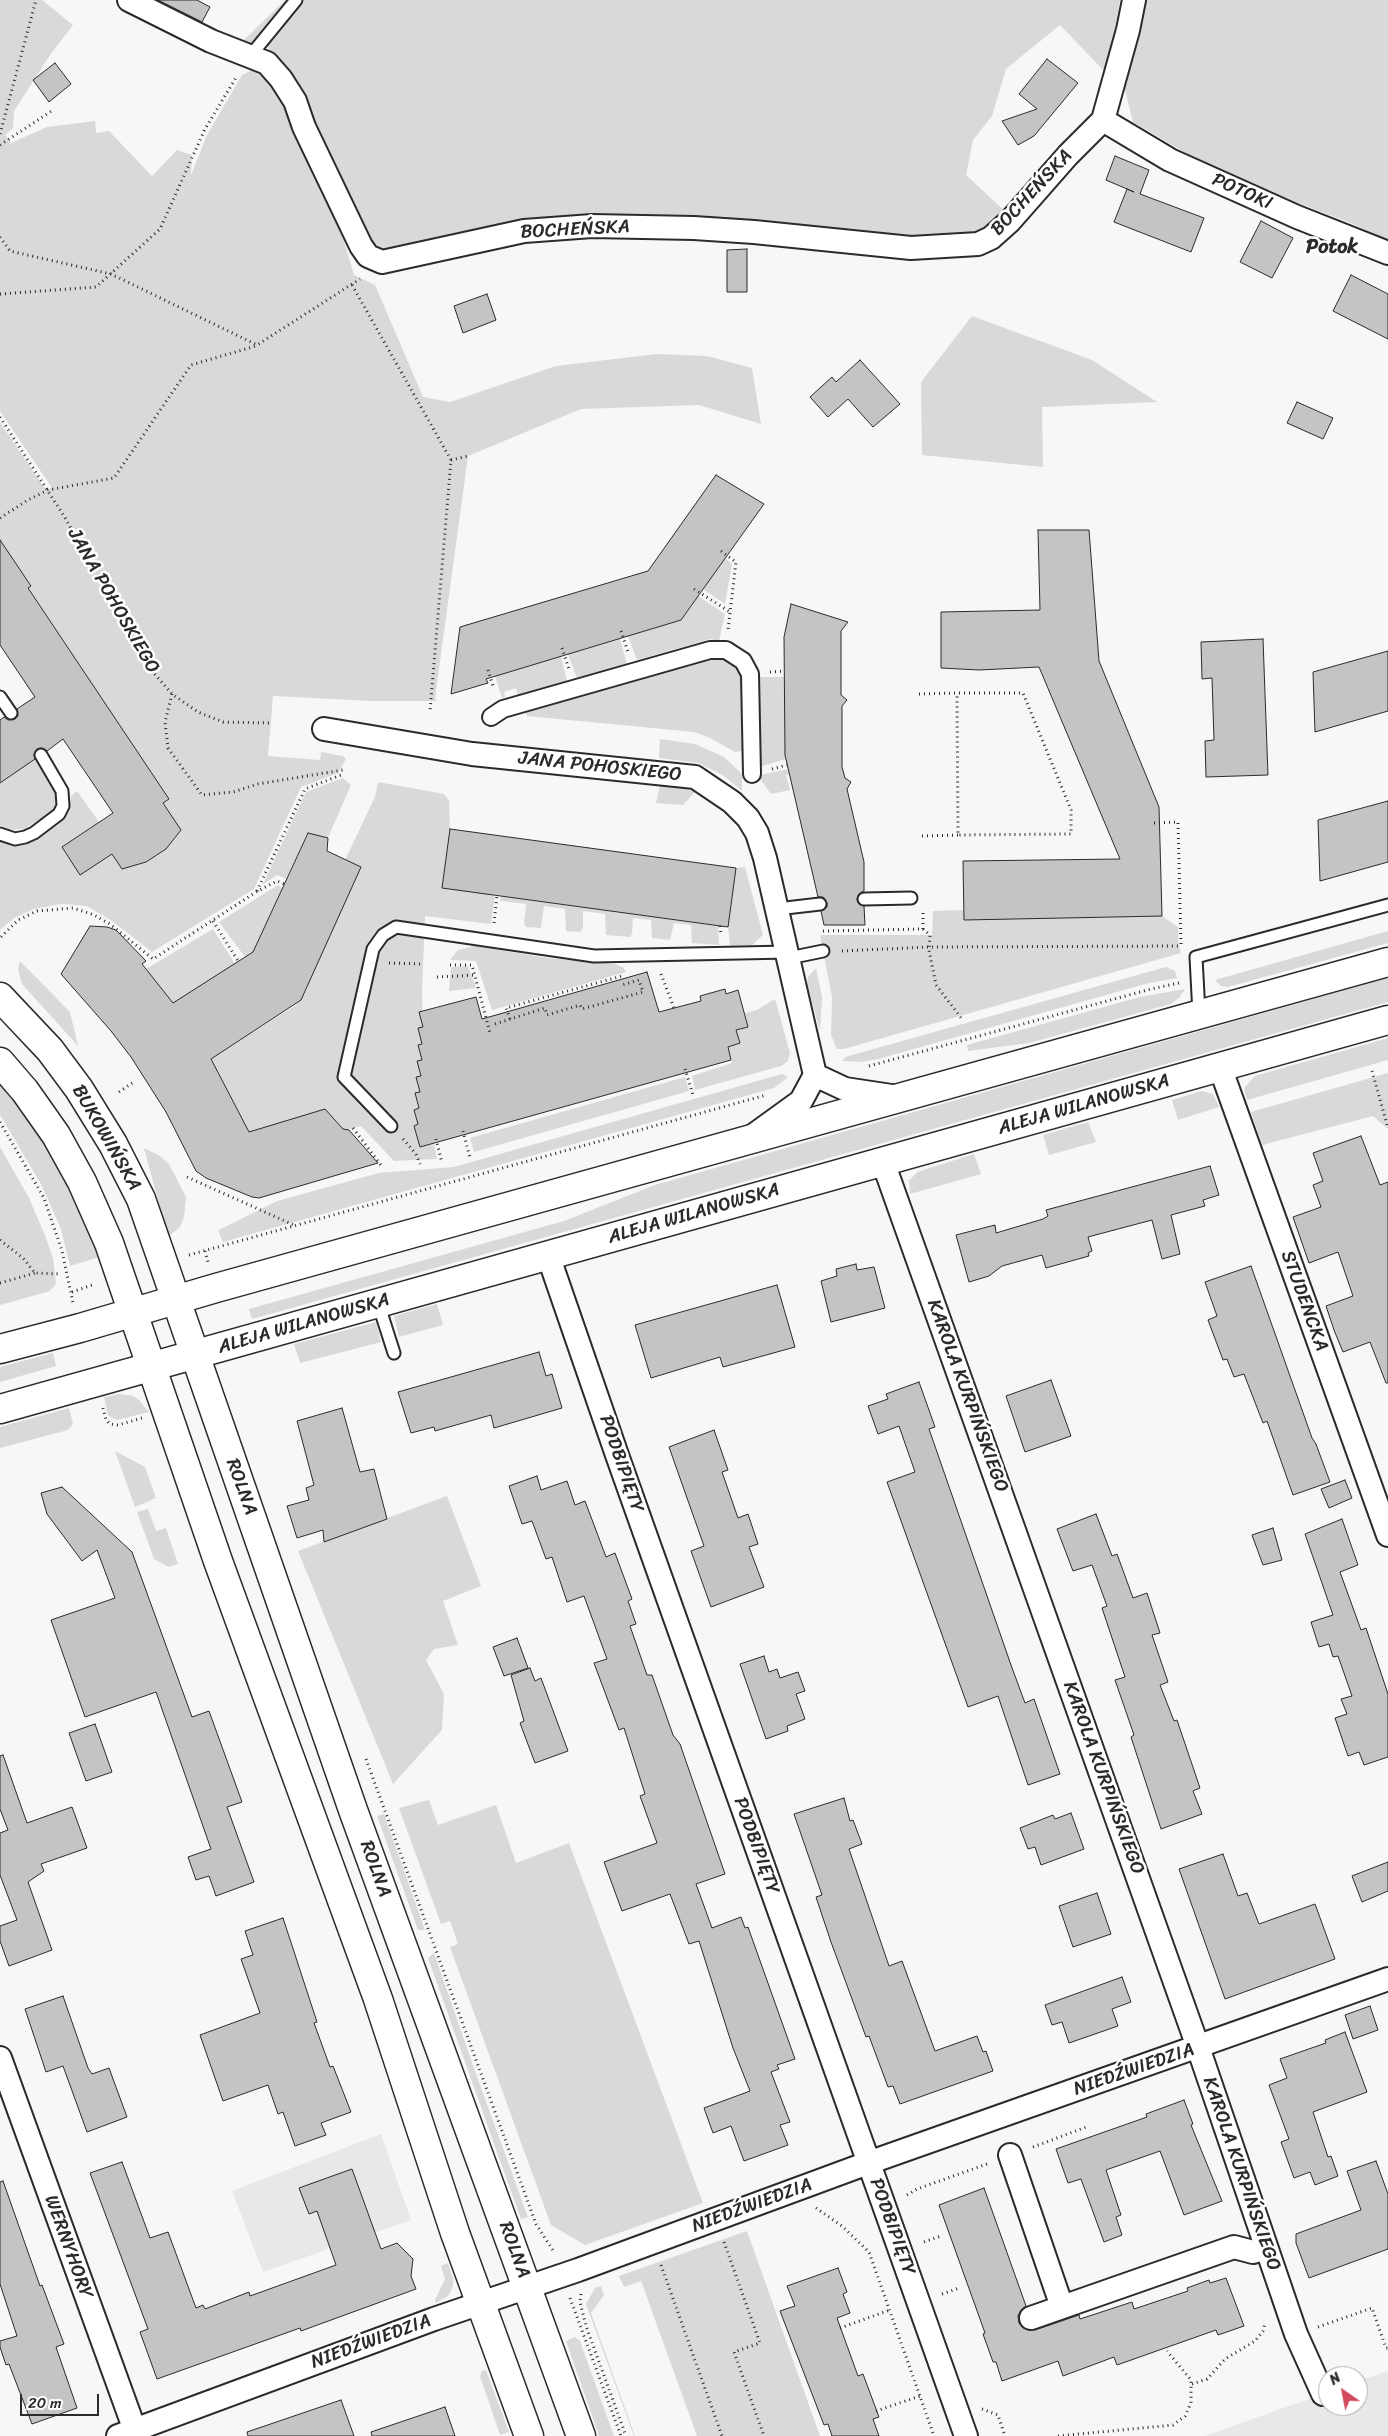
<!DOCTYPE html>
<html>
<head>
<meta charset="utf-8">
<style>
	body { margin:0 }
	#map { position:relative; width:1388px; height:2436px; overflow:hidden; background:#f7f7f7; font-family:Sriracha,sans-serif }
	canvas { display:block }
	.north { position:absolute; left:1318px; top:2366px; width:50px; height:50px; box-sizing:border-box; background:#fff; border:1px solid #aaa; border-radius:50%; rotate:327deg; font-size:14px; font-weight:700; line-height:20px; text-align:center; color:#2b2b2b }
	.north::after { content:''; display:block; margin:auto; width:18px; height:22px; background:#d1495b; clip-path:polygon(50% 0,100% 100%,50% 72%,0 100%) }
	.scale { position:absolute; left:20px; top:2394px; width:79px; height:22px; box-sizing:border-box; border:2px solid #2b2b2b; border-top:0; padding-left:6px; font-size:15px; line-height:18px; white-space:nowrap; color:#2b2b2b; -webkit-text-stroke:4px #fff; paint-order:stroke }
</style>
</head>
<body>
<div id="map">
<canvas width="1388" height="2436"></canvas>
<div class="north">N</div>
<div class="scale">20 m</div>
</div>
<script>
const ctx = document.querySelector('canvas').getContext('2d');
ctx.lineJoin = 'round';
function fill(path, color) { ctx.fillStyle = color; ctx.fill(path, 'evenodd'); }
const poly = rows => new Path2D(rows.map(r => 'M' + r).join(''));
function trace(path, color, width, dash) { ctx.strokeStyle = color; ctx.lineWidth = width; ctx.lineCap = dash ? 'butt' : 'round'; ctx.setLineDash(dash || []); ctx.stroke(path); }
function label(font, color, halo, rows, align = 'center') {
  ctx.font = font + ' Sriracha,sans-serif'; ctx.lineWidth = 5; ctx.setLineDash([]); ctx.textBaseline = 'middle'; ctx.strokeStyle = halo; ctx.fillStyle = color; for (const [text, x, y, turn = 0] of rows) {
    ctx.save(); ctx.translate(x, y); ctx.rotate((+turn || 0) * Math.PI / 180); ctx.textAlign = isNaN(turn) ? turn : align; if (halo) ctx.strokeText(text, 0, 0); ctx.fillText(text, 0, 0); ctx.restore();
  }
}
fill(poly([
	[381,2134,411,2220,263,2272,232,2191],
	[1388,2371,1388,2436,1205,2436,1328,2392,1328,2406,1358,2406,1358,2381]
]), '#e8e8e8');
fill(poly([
	[0,0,42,0,73,25,50,55,14,111,13,128,5,135,11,143,47,127,95,121,96,133,109,131,152,176,177,150,192,155,191,175,207,135,242,75,254,69,261,70,281,88,304,155,341,231,354,275,375,285,423,397,450,402,556,366,657,354,707,356,752,368,761,424,699,405,581,409,468,456,435,698,437,701,372,701,273,696,268,756,320,760,321,752,343,756,346,759,338,773,301,787,254,889,152,952,112,921,87,906,61,904,34,909,14,918,0,930,0,842,15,846,38,840,65,819,69,811,71,796,77,791,99,822,62,847,80,874,112,854,122,869,146,862,166,849,181,830,163,803,169,799,28,588,31,585,11,556,0,548,0,422,45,489,52,488,0,411],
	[285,0,1120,0,1107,74,1060,25,1006,69,992,116,973,140,966,175,1007,213,986,234,929,243,759,226,390,250,365,241,296,85,267,46,258,56,241,43],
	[1146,0,1388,0,1388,240,1353,224,1275,194,1196,159,1133,122,1124,86],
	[972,316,1092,360,1157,402,1042,407,1043,467,922,455,921,382],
	[725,558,732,564,725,604,703,589],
	[698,596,725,614,719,641,710,639,637,660,628,636,681,620],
	[620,639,627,664,577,678,568,654],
	[561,656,567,681,518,695,516,688,504,692,505,697,502,698,495,676],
	[720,657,735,665,741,678,742,751,735,752,710,738,694,732,527,716,525,712,708,658],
	[758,677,784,677,786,759,759,767],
	[660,739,695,744,724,757,742,774,742,791,724,776,699,763,659,758],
	[36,758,57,791,56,805,52,812,24,829,6,830,0,825,0,783],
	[788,769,790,774,786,775,790,790,771,794,760,779,760,775],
	[343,778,351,785,327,840,325,837,307,834,286,879,277,875,263,884,306,792],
	[378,782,444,794,449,801,450,829,442,886,490,893,490,895,495,896,491,924,425,916,422,993,423,1027,422,1043,418,1045,422,1060,417,1061,421,1076,416,1077,420,1092,415,1094,419,1108,414,1110,418,1124,414,1126,420,1147,434,1144,437,1159,394,1161,361,1126,345,1131,325,1110,249,1132,211,1059,296,1005,305,993,308,987,301,984,356,865,345,860,375,797],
	[660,785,679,786,695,792,683,805,656,803],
	[745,867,763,935,752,945,730,946,728,925,736,868],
	[278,885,282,888,253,952,245,957,219,922],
	[501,896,718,926,719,945,692,943,691,925,674,923,670,940,652,938,651,920,633,918,632,934,630,937,606,935,605,914,583,911,583,928,580,932,566,931,565,909,544,906,541,928,526,927,524,924,526,904,500,901],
	[964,910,1162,916,1178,927,1178,943,1181,953,844,1049,837,1049,831,1035,832,997,820,935,932,935,933,911],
	[213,929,235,964,173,1003,146,969],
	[1388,931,1388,943,1228,987,1221,986,1215,980],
	[474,946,548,958,615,964,623,967,626,972,492,1010,476,961,450,960,458,950],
	[20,961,70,1012,78,1046,22,984,18,970],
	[468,966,476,988,449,991,451,967],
	[1166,967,1175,971,1177,978,1149,983,878,1059,861,1062,842,1061,845,1057],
	[816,968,822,997,820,1031,807,984,808,977],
	[1388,978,1388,1002,252,1319,249,1309,564,1221,655,1185],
	[1185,989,1180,997,1171,1004,1029,1043,968,1051,967,1045,1140,997],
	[775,999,790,1053,788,1061,781,1066,695,1090,692,1076,732,1063,728,1047,740,1043,736,1030,748,1027,745,1013,757,1010],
	[1388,1038,1388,1060,1247,1100,1244,1088,1255,1076],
	[1388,1073,1388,1129,1373,1116,1262,1145,1251,1112],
	[782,1074,788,1077,774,1088,223,1242,219,1233,219,1230,277,1201,379,1173,454,1167],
	[685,1077,689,1091,474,1152,470,1138],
	[0,1082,44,1140,69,1184,99,1257,70,1266,61,1229,41,1184,0,1115],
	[1202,1091,1213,1094,1219,1107,1178,1120,1172,1100],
	[1088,1122,1096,1142,1049,1155,1043,1135],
	[0,1147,29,1198,46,1238,53,1258,56,1284,50,1291,0,1305],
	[144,1148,160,1156,169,1164,186,1197,184,1217,180,1227,168,1237],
	[974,1154,981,1174,910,1194,909,1181,917,1172],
	[437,1304,443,1325,399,1337,394,1316],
	[376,1322,381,1342,300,1363,294,1344],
	[53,1353,56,1366,0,1382,0,1367],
	[119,1394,133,1396,139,1400,149,1412,117,1420,112,1418,108,1415,104,1397],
	[69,1408,73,1424,68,1430,0,1448,0,1427],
	[115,1451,145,1467,156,1498,135,1507],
	[447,1496,481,1586,443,1601,458,1645,434,1649,426,1660,444,1694,442,1730,393,1784,298,1551],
	[148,1509,156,1531,166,1528,178,1564,169,1567,154,1559,137,1512],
	[429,1800,438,1825,496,1805,516,1863,569,1843,703,2203,585,2245,551,2225,450,1947,458,1944,450,1921,441,1924,399,1808],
	[384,1814,425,1930,418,1930,377,1816],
	[434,1953,475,2071,528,2217,521,2219,503,2169,428,1958],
	[747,2231,820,2436,697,2436,641,2281,624,2287,619,2276],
	[448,2263,453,2278,453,2287,448,2296,436,2303,435,2300,445,2279,441,2266],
	[601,2286,604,2295,591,2313,635,2436,634,2436,586,2304,595,2288],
	[575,2337,580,2341,614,2436,599,2436,566,2341],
	[486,2370,509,2432,500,2435,480,2376,482,2371]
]), '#d9d9d9');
const building = poly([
	[158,0,197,0,210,7,202,22,158,0],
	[1047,59,1078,83,1034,136,1018,145,1002,121,1037,109,1019,94,1047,59],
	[55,63,71,84,49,102,33,80,55,63],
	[1115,156,1149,170,1140,194,1204,218,1191,252,1114,222,1127,189,1134,192,1106,180,1115,156],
	[1261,221,1293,238,1272,278,1240,262,1261,221],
	[747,249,747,292,727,292,727,250,747,249],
	[1351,275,1388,294,1388,339,1333,311,1351,275],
	[487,294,496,320,463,333,454,306,487,294],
	[860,360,900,404,873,427,848,399,828,417,810,397,832,377,836,382,860,360],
	[1297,402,1333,418,1323,439,1287,423,1297,402],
	[716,475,764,504,681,620,486,679,488,683,451,694,460,627,648,571,716,475],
	[1038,530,1089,530,1099,661,1159,807,1162,916,964,920,963,861,1120,859,1039,667,979,670,941,668,941,612,1040,610,1038,530],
	[0,540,31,586,28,588,169,799,163,803,181,830,166,849,146,862,122,869,112,854,80,875,62,847,113,813,63,739,47,751,41,748,37,749,34,755,35,759,0,783,0,720,4,717,8,720,15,719,18,716,17,709,35,697,0,645,0,540],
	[791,604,848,622,841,631,841,695,847,700,842,706,842,767,845,778,851,782,847,789,864,862,864,891,860,893,857,899,858,903,864,906,865,925,824,925,821,911,827,907,827,903,823,897,818,897,785,755,784,637,791,604],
	[1263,639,1268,775,1206,777,1205,741,1214,740,1212,678,1202,679,1201,642,1263,639],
	[1388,651,1388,711,1315,732,1313,672,1388,651],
	[1388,801,1388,862,1320,881,1318,820,1388,801],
	[450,829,736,868,728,927,442,888,450,829],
	[308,833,328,838,327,851,361,867,301,1000,211,1059,249,1132,325,1109,343,1129,349,1130,378,1163,259,1198,252,1197,206,1178,196,1171,166,1112,131,1057,111,1031,61,974,90,926,107,927,116,930,146,961,142,964,173,1003,253,952,308,833],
	[647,972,659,1012,701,1001,700,996,725,989,726,994,738,990,748,1027,736,1030,740,1043,728,1047,731,1060,420,1147,414,1126,418,1124,414,1110,419,1108,415,1093,420,1092,416,1077,421,1076,417,1061,422,1060,418,1045,422,1044,418,1028,423,1027,419,1012,476,997,482,1019,647,972],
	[1361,1136,1380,1185,1388,1182,1388,1383,1386,1383,1370,1342,1343,1352,1334,1330,1326,1306,1353,1296,1338,1252,1309,1263,1293,1217,1321,1207,1313,1185,1323,1181,1313,1153,1361,1136],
	[1210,1166,1219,1195,1203,1200,1205,1206,1171,1215,1180,1254,1162,1259,1152,1220,1088,1237,1092,1251,1088,1253,1089,1256,1046,1268,1042,1255,1002,1266,989,1276,969,1282,956,1235,995,1225,996,1233,1043,1219,1048,1216,1046,1210,1210,1166],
	[856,1264,857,1270,874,1267,885,1308,831,1322,821,1281,837,1276,836,1269,856,1264],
	[1251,1266,1312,1438,1316,1444,1330,1482,1293,1495,1267,1421,1263,1423,1244,1374,1234,1377,1227,1359,1223,1360,1208,1320,1217,1316,1205,1282,1251,1266],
	[777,1285,795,1347,723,1367,720,1357,651,1378,635,1325,777,1285],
	[539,1352,546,1376,552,1374,562,1408,494,1428,491,1415,435,1431,434,1427,411,1433,398,1392,539,1352],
	[1051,1380,1071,1436,1025,1452,1006,1396,1051,1380],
	[919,1382,935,1427,929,1429,1011,1665,1025,1703,1034,1699,1060,1774,1028,1785,998,1696,968,1707,887,1482,915,1472,899,1426,878,1434,868,1406,888,1399,886,1394,919,1382],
	[342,1408,360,1472,374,1469,387,1519,324,1542,323,1530,297,1538,287,1506,309,1500,306,1488,314,1485,297,1421,342,1408],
	[714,1430,728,1470,722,1472,738,1518,748,1514,758,1544,749,1547,764,1587,711,1607,691,1551,704,1546,669,1447,714,1430],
	[537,1476,541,1490,567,1481,575,1505,585,1501,606,1557,615,1553,632,1599,628,1601,636,1624,630,1626,647,1675,652,1675,673,1735,680,1744,725,1874,696,1884,712,1928,741,1917,745,1928,748,1927,795,2059,777,2065,779,2069,771,2072,790,2122,780,2125,788,2145,744,2161,731,2126,713,2133,704,2108,750,2091,733,2048,699,1941,689,1944,670,1894,622,1911,604,1862,657,1843,640,1796,645,1794,624,1728,619,1730,594,1663,607,1659,584,1596,567,1602,552,1557,546,1559,532,1521,522,1524,509,1486,537,1476],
	[1345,1480,1352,1498,1329,1508,1321,1489,1345,1480],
	[62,1487,132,1552,192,1717,209,1711,242,1802,227,1807,254,1882,216,1896,209,1876,196,1880,188,1857,211,1849,156,1692,85,1717,51,1620,115,1598,97,1550,82,1561,47,1514,41,1493,62,1487],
	[1096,1514,1112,1556,1117,1554,1133,1598,1147,1593,1160,1633,1152,1635,1168,1682,1160,1685,1174,1721,1177,1720,1200,1788,1193,1791,1202,1814,1161,1829,1131,1737,1134,1735,1115,1680,1125,1677,1102,1608,1107,1606,1092,1565,1073,1571,1057,1529,1096,1514],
	[1342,1519,1358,1565,1340,1572,1361,1630,1366,1628,1388,1694,1388,1757,1364,1765,1359,1752,1348,1756,1335,1718,1347,1714,1341,1699,1352,1696,1338,1656,1333,1657,1329,1644,1319,1647,1311,1622,1333,1615,1305,1534,1342,1519],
	[1273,1528,1282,1560,1263,1565,1252,1535,1273,1528],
	[517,1638,528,1668,504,1676,493,1647,517,1638],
	[764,1656,769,1672,777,1669,780,1678,798,1672,805,1691,796,1694,805,1719,787,1726,788,1731,766,1739,740,1664,764,1656],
	[530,1668,535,1681,541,1678,568,1751,535,1763,520,1723,524,1721,511,1675,530,1668],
	[95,1724,112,1772,86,1781,69,1733,95,1724],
	[3,1755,27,1823,72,1807,87,1848,41,1864,44,1871,28,1882,52,1950,9,1966,0,1941,0,1926,17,1920,0,1875,0,1833,8,1830,0,1809,0,1756,3,1755],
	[844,1798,850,1821,853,1820,862,1844,849,1849,889,1966,902,1961,935,2051,977,2036,983,2052,986,2051,993,2071,900,2104,893,2086,888,2087,869,2036,866,2037,831,1942,816,1897,822,1895,794,1814,844,1798],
	[1071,1813,1084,1849,1041,1865,1035,1847,1028,1849,1020,1828,1053,1815,1055,1819,1071,1813],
	[1223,1854,1238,1896,1247,1893,1259,1924,1315,1904,1335,1959,1225,1999,1179,1869,1223,1854],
	[1388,1862,1388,1891,1362,1902,1352,1876,1388,1862],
	[1097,1893,1111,1934,1073,1947,1059,1906,1097,1893],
	[283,1918,317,2022,314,2023,330,2067,333,2066,351,2112,321,2123,326,2135,295,2146,283,2112,278,2114,268,2085,223,2101,200,2035,260,2013,241,1959,253,1955,245,1931,283,1918],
	[1122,1977,1131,2002,1112,2009,1118,2026,1069,2043,1062,2022,1052,2025,1045,2005,1122,1977],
	[63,1996,88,2068,92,2074,109,2068,127,2117,87,2132,63,2066,46,2072,25,2009,63,1996],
	[1370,2006,1378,2030,1353,2039,1345,2015,1370,2006],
	[1345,2032,1367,2092,1313,2112,1328,2157,1331,2156,1338,2176,1315,2185,1310,2172,1294,2178,1281,2142,1289,2139,1269,2085,1287,2078,1280,2059,1326,2043,1325,2040,1345,2032],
	[1184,2100,1193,2124,1191,2125,1222,2201,1184,2215,1160,2151,1106,2170,1121,2215,1116,2217,1122,2235,1104,2242,1081,2179,1068,2183,1056,2149,1147,2117,1146,2114,1184,2100],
	[1376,2161,1388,2194,1388,2249,1309,2278,1296,2243,1296,2234,1361,2210,1347,2171,1376,2161],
	[122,2162,150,2238,168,2232,196,2308,203,2305,205,2309,249,2292,250,2296,336,2265,317,2211,309,2214,299,2188,352,2169,381,2249,397,2243,413,2259,411,2276,416,2289,301,2331,300,2328,157,2379,140,2332,148,2329,90,2173,122,2162],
	[3,2181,40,2286,42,2285,64,2344,56,2347,77,2408,32,2424,9,2364,6,2365,0,2347,0,2341,17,2336,0,2284,0,2182,3,2181],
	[984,2188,1026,2306,1021,2310,1018,2316,1019,2323,1023,2328,1035,2330,1079,2315,1080,2319,1132,2302,1134,2309,1188,2291,1187,2288,1209,2280,1210,2283,1226,2278,1244,2326,1218,2335,1216,2330,1117,2365,1114,2357,1063,2376,1058,2361,1002,2381,996,2362,993,2362,983,2334,985,2333,939,2205,984,2188],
	[838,2268,847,2292,843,2294,850,2313,837,2318,858,2376,863,2374,879,2417,873,2419,879,2436,832,2436,828,2424,824,2425,780,2311,795,2306,787,2286,838,2268],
	[341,2400,354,2436,248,2436,247,2432,341,2400],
	[445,2407,455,2436,372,2436,371,2432,445,2407]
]);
fill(building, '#c4c4c4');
trace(building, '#2b2b2b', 1);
const service = poly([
	[251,55,296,0],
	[0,697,11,713],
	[0,834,15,839,25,837,34,833,59,814,63,806,62,791,41,755],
	[864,899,911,898],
	[777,909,820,904],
	[789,958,823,951],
	[1199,1014,1196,957,1388,905],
	[391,1126,344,1077,373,949,383,935,396,927,594,956,788,952],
	[378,1303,394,1353]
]);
const pedestrian = poly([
	[491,717,503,709,710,650,726,650,743,661,750,674,752,774]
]);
const minor = poly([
	[129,0,211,41,267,63,281,79,295,101,304,127,361,246,368,256,382,262,524,231,592,226,694,228,754,232,911,248,978,244,991,238,1010,221,1068,155,1103,120,1128,30,1134,0],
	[1103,120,1170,160,1297,217,1388,253],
	[324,729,472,754,695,777,732,802,748,818,757,833,765,858,815,1075],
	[1220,1067,1388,1535],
	[754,1135,801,1101,815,1075,845,1089,898,1097],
	[883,1162,1198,2047,1296,2334,1323,2394],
	[548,1255,617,1455,966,2436],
	[0,2058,137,2436],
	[1010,2155,1062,2307],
	[1031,2318,1234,2247,1253,2252,1266,2248],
	[118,2436,434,2319,578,2270,868,2163,1388,1979]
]);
const tertiary = poly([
	[0,997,50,1050,79,1089,113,1144,141,1199,353,1810,581,2436],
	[0,1062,25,1091,56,1135,82,1182,109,1243,218,1561,378,1999,455,2233,529,2436]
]);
const secondary = poly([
	[0,1349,80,1328,216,1288,1388,962],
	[0,1409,1388,1020]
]);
trace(service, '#2b2b2b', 15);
trace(pedestrian, '#2b2b2b', 20);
trace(minor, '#2b2b2b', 26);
trace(tertiary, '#2b2b2b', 31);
trace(secondary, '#2b2b2b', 31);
trace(poly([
	[0,134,36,0],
	[0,145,53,110],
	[0,237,10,251,111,274,257,345,360,279],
	[352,285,451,460,430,711],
	[0,294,96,287,160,229,205,129,237,76],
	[0,417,64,516,153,672,172,694,198,712,223,722,270,723],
	[451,460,468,456],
	[0,518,28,500,48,490,114,478,191,365,256,346],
	[721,551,736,562,728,630],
	[694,589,730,612],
	[621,631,628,652],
	[562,648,569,669],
	[488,670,494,689],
	[770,672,785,671],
	[172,694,165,722,168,748,202,795,233,792,258,784,343,770],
	[919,694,957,693,1023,693,1071,810,1071,834,958,835,957,693],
	[772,769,787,765],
	[1154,823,1178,822,1181,945],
	[922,836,958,835],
	[257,891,305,789,341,775],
	[213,921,238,961],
	[494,923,497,895],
	[720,926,721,934],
	[923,929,930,935,929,950,936,985,962,1019],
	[823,931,923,929,923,913],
	[1,937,18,920,37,911,73,908,94,915,110,924,153,959,256,892,277,881,284,884],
	[842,951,929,947,1181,946],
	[389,963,423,964],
	[450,965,472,965,490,1033],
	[661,974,674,1008],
	[437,977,475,975],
	[510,1019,506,1008,622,976],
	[495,1024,545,1008,547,1015,580,1005,582,1009,643,992,639,980,622,985],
	[869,1066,1151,989,1179,983],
	[685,1069,693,1095],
	[1372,1071,1388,1128],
	[119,1092,135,1081],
	[0,1122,44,1198,62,1251,73,1303],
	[353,1128,383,1168],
	[463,1131,470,1158],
	[403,1139,416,1154,420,1164],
	[436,1139,442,1163],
	[187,1177,296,1226],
	[0,1240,23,1258,35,1273,61,1274],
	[205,1251,208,1262],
	[189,1255,766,1095],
	[0,1283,35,1273],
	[72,1292,95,1284],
	[103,1408,106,1420,110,1424,118,1425,142,1418],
	[366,1759,536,2224,554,2252],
	[1033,2147,1089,2126],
	[907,2195,917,2189,987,2164],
	[816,2208,842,2226,869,2252,934,2436],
	[724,2242,760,2343,734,2352,764,2436],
	[924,2242,941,2236],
	[661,2265,722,2436],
	[581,2294,580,2302,586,2326,626,2436],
	[942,2294,959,2288],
	[570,2298,621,2436],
	[1318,2327,1372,2308,1386,2348,1388,2348],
	[840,2328,890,2310],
	[1192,2384,1207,2379,1225,2359,1255,2341,1263,2331,1265,2323],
	[982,2409,998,2415,1005,2436],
	[876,2411,920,2396],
	[1058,2436,1173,2425,1185,2416,1191,2403,1191,2380,1167,2351]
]), '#2b2b2b', 3, [1, 4]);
trace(service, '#fff', 11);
trace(pedestrian, '#fff', 16);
trace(minor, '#fff', 22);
trace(tertiary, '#fff', 28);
trace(secondary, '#fff', 28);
label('19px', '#2b2b2b', '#fff', [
	["POTOKI",1242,192,24],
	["BOCHEŃSKA",1032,193,-47],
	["BOCHEŃSKA",575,230,-3],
	["JANA POHOSKIEGO",113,601,60],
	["JANA POHOSKIEGO",600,767,6],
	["ALEJA WILANOWSKA",1084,1105,-16],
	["BUKOWIŃSKA",106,1138,60],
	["ALEJA WILANOWSKA",694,1214,-16],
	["STUDENCKA",1304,1301,70],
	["ALEJA WILANOWSKA",304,1324,-16],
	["KAROLA KURPIŃSKIEGO",967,1396,70],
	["PODBIPIĘTY",621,1464,71],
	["ROLNA",241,1487,70],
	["KAROLA KURPIŃSKIEGO",1103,1778,70],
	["PODBIPIĘTY",756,1846,70],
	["ROLNA",375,1869,70],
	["NIEDŹWIEDZIA",1134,2070,-19],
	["KAROLA KURPIŃSKIEGO",1241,2174,71],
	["NIEDŹWIEDZIA",752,2206,-20],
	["PODBIPIĘTY",892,2227,70],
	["WERNYHORY",68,2247,70],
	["ROLNA",514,2250,70],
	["NIEDŹWIEDZIA",371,2342,-20]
]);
label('bold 20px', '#2b2b2b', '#fff', [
	["Potok",1332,248]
]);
</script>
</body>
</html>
